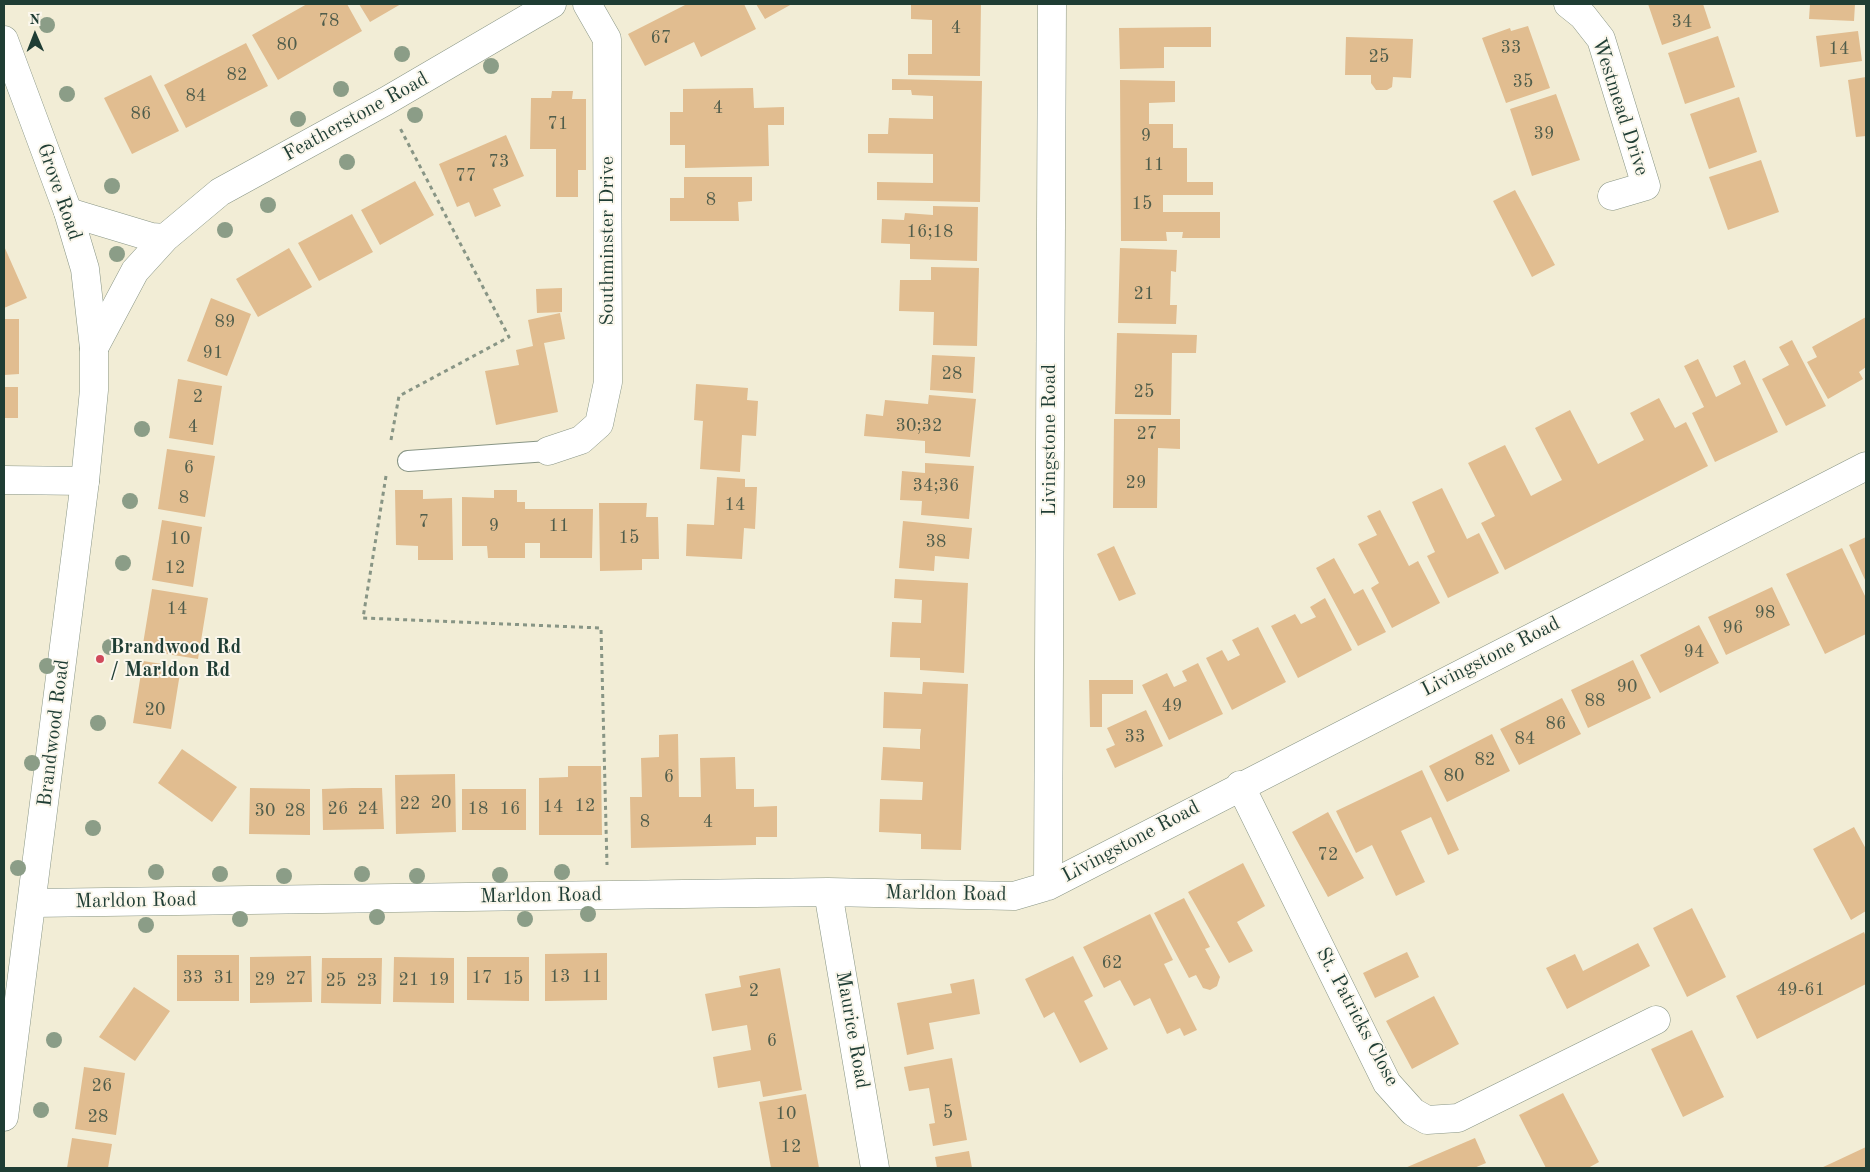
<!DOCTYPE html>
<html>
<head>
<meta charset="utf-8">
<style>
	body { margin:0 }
	#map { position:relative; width:1870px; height:1172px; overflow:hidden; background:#f2edd6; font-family:"Old Standard TT",serif }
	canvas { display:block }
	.frame { position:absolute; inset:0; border:5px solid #1f3d34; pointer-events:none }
	.north { position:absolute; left:10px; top:10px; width:50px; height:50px; -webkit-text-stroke:4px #fbf7ec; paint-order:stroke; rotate:359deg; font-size:14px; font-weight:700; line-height:20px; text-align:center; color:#1f3d34 }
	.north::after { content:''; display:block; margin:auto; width:18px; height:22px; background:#1f3d34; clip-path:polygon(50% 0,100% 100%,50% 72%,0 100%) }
</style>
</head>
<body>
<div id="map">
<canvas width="1870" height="1172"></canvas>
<div class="frame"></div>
<div class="north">N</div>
</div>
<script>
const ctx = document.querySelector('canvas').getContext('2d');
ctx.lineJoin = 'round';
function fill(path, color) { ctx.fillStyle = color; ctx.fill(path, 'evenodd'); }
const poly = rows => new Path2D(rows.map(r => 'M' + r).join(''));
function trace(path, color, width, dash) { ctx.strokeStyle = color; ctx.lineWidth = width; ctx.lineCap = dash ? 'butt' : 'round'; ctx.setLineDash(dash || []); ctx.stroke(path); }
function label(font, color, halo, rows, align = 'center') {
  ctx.font = font + ' "Old Standard TT",serif'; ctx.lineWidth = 4; ctx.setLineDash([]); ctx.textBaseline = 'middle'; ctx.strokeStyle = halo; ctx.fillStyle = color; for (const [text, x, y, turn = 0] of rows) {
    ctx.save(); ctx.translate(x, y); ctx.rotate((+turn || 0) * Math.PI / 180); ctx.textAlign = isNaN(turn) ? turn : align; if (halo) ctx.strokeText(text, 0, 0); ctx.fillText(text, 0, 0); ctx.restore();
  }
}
fill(poly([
	[307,4,347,4,362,31,278,80,252,35],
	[359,4,401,4,370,22],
	[687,4,744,4,756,29,701,57,694,42,645,66,628,34],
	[756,4,792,4,765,19],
	[911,4,981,4,980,76,908,75,908,54,932,54,932,20,911,19],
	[1648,4,1703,4,1711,28,1662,45],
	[1810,4,1855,4,1854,21,1809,19],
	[1528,26,1550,88,1506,103,1482,38,1510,28,1511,31],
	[1211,27,1211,47,1164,47,1164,68,1120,69,1119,28],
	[1858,31,1862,61,1820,67,1816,36],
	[1718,36,1735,87,1685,104,1668,53],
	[1346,37,1413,39,1411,78,1393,77,1392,87,1387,90,1376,90,1371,83,1371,75,1345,75],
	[246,43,268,86,186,128,164,85],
	[151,75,179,131,132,154,104,98],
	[1866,77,1866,136,1856,137,1848,80],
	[892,79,982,81,980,202,877,200,877,182,933,183,933,154,868,153,868,134,888,134,889,118,933,119,933,96,912,95,911,90,892,90],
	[1120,80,1175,81,1175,102,1149,103,1149,124,1173,124,1173,148,1187,148,1187,182,1213,182,1213,195,1163,195,1163,212,1220,212,1220,238,1182,238,1183,232,1166,232,1167,241,1121,241],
	[753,88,754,108,784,107,784,125,768,125,769,166,685,168,685,145,670,145,670,112,683,112,683,89],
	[552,91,573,91,572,99,586,99,586,170,578,170,578,197,556,197,556,149,530,149,531,98,551,98],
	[1556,94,1580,160,1532,176,1510,109],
	[1739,97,1757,152,1709,169,1690,114],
	[506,135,524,176,493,189,501,206,475,217,469,202,457,207,439,164],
	[1761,160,1779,212,1728,230,1709,177],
	[684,177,752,177,752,201,738,202,739,221,670,221,670,198,684,198],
	[415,181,434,215,380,245,361,210],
	[1515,190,1555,265,1532,277,1493,201],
	[933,206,978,207,977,261,910,259,910,244,881,243,882,219,904,220,905,213,933,215],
	[352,214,373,252,319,281,298,243],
	[4,246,27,298,4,308],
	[289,248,312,287,258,317,236,279],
	[1120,248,1177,250,1176,272,1171,271,1170,305,1177,305,1176,324,1118,323],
	[931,267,979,268,977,346,933,345,934,312,899,311,900,280,931,280],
	[562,288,562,312,537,313,536,289],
	[211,298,251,314,227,376,187,361],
	[560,313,565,339,544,343,558,412,496,425,485,371,519,365,516,350,533,346,528,320],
	[1866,317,1866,367,1859,372,1863,379,1828,399,1807,362,1817,357,1812,347],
	[4,319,19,319,19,374,4,375],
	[1117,333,1197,335,1196,353,1172,353,1171,415,1115,414],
	[1792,340,1826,406,1786,426,1762,379,1789,365,1779,347],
	[932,355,975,357,973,393,930,390],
	[1698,359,1716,397,1741,384,1733,366,1745,360,1778,432,1715,462,1692,413,1704,407,1684,366],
	[178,379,222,386,213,445,169,438],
	[696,384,748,388,747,400,758,401,756,436,742,435,740,472,700,469,703,421,694,420],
	[4,387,18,387,18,418,4,418],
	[929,395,976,399,970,457,925,453,925,441,864,436,866,414,883,416,885,400,928,404],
	[1659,398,1675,428,1686,422,1708,466,1505,570,1481,523,1495,516,1468,463,1505,445,1531,496,1562,480,1535,428,1570,410,1598,464,1644,440,1630,413],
	[1114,419,1180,419,1180,449,1158,448,1157,508,1113,508],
	[167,449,215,456,205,517,158,509],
	[925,463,974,466,969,519,921,515,922,501,900,500,902,471,925,473],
	[717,477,745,479,745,487,757,487,755,529,744,528,742,559,686,556,687,524,714,525],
	[1442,488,1467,539,1479,533,1499,573,1448,598,1427,556,1435,552,1412,502],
	[395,490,423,490,423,499,452,498,453,560,418,560,418,546,396,545],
	[494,490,517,490,517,502,525,502,525,509,593,509,592,558,540,558,540,543,525,543,525,558,488,558,487,546,462,546,462,497,494,498],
	[599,503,647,503,646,517,658,517,659,559,642,559,642,570,600,571],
	[1380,510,1409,566,1418,561,1440,603,1392,628,1371,588,1379,583,1358,544,1377,535,1367,516],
	[162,520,202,527,193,587,152,580],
	[903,521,972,528,969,559,935,556,934,571,899,568],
	[1866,537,1866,582,1849,545],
	[1114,546,1136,594,1119,601,1097,554],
	[1842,548,1866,598,1866,634,1825,654,1786,574],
	[1334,558,1354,594,1363,589,1386,632,1358,646,1316,568],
	[895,579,968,583,964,673,920,670,920,658,890,657,892,622,921,623,922,600,894,598],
	[1772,587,1790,625,1726,655,1708,617],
	[152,589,208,598,198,659,142,650],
	[1325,598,1352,650,1298,678,1271,626,1295,614,1301,624,1316,617,1310,607],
	[1699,625,1719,663,1660,693,1640,655],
	[1258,627,1286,682,1232,710,1206,658,1222,650,1228,661,1240,655,1232,640],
	[1633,660,1651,698,1588,728,1571,690],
	[143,661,181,667,171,729,133,723],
	[1198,663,1223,714,1169,740,1142,685,1167,673,1174,687,1187,681,1182,671],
	[1089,680,1133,680,1133,694,1102,694,1102,727,1090,727],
	[923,682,968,684,961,850,921,849,921,834,879,832,880,799,922,800,923,782,881,780,883,747,920,749,920,737,921,729,883,728,884,692,922,694],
	[1562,698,1581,734,1519,765,1500,729],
	[1146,710,1163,746,1115,768,1106,749,1115,745,1107,728],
	[678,734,679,797,701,797,700,758,735,757,736,789,754,789,754,807,777,806,777,837,756,837,756,845,631,848,630,797,642,797,641,758,659,757,659,735],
	[1492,734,1510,771,1447,802,1429,766],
	[182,749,237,787,212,822,158,783],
	[568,766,601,766,602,835,539,835,539,778,568,777],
	[1422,770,1459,850,1448,855,1431,817,1401,831,1425,882,1396,896,1372,845,1356,853,1336,811],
	[455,774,456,832,396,834,395,775],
	[250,788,310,789,310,835,249,834],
	[352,788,382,788,384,829,323,830,322,789],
	[462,789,526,789,526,830,462,830],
	[1328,812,1364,878,1328,897,1292,832],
	[1854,827,1866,849,1866,911,1851,920,1813,849],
	[1243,863,1265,906,1237,922,1253,951,1229,963,1188,892],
	[1184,898,1210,947,1205,949,1220,977,1217,986,1210,990,1203,988,1196,975,1189,978,1154,913],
	[1692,908,1726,977,1687,997,1653,928],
	[1150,914,1173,960,1164,964,1197,1030,1184,1036,1180,1028,1167,1034,1150,998,1134,1006,1120,980,1104,988,1083,947],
	[1864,932,1866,937,1866,984,1757,1039,1736,996],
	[1638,943,1650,966,1567,1009,1546,968,1575,954,1583,971],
	[1407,952,1419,977,1375,998,1363,973],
	[607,953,607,1000,545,1001,545,954],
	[177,955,239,955,239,1001,177,1001],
	[311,956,312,1002,250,1003,250,957],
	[1073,956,1093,996,1084,1001,1108,1049,1080,1063,1054,1012,1044,1018,1025,979],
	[394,957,454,958,454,1003,393,1002],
	[467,957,529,957,529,1001,467,1000],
	[322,958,382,958,381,1004,321,1003],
	[780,968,802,1090,763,1097,760,1081,718,1088,713,1057,751,1050,747,1025,712,1031,705,994,741,987,739,976],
	[974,979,980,1014,929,1023,934,1049,907,1055,897,1003,952,993,950,984],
	[134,987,170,1011,135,1061,99,1037],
	[1434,996,1459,1044,1412,1069,1386,1021],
	[1692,1030,1724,1097,1683,1117,1651,1049],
	[952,1058,967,1140,933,1146,929,1124,935,1123,929,1088,909,1091,904,1067],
	[84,1067,125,1073,116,1135,75,1129],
	[1563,1093,1599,1162,1588,1168,1546,1168,1519,1115],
	[806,1094,819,1168,771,1168,759,1102],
	[72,1138,112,1144,108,1168,67,1168],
	[1475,1138,1486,1163,1474,1168,1405,1168],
	[1866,1147,1866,1168,1821,1168,1834,1162],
	[969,1151,972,1168,937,1168,935,1157]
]), '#e1bd90');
const lane = poly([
	[408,461,548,451]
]);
const street = poly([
	[1052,4,1048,886,1866,466],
	[1568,4,1583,16,1601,39,1646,186,1612,196],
	[68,212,151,237,165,238,220,192,386,101,552,4],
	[94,348,135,271,165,238],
	[548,451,581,440,599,424,608,382,607,39,587,4],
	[4,480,85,481],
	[1240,785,1387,1083,1413,1112,1427,1120,1458,1118,1656,1020],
	[828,892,875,1168],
	[33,903,828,892,1014,896,1048,886]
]);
const secondary = poly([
	[4,40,68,212,85,269,94,348,94,390,85,481,4,1117]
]);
trace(lane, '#889585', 22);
trace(street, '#889585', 29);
trace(secondary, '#889585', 29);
trace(poly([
	[391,440,399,396,509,337,400,128],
	[386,476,363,618,601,628,607,865]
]), '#889585', 3, [4, 4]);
trace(lane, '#fff', 20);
trace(street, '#fff', 28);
trace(secondary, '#fff', 28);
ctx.fillStyle = '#8b9d87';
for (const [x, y] of [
	[47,25],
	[402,54],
	[491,66],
	[341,89],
	[67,94],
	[415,115],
	[298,119],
	[347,162],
	[112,186],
	[268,205],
	[225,230],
	[117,254],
	[142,429],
	[130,501],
	[123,563],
	[110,647],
	[47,666],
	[98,723],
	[32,763],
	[93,828],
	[18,868],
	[156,872],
	[562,872],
	[220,874],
	[362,874],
	[500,875],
	[284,876],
	[417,876],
	[588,914],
	[377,917],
	[240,919],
	[525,919],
	[146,925],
	[54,1040],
	[41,1110]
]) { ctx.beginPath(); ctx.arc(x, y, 8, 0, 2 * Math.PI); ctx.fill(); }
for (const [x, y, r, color] of [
	[100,659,5,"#d1495b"]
]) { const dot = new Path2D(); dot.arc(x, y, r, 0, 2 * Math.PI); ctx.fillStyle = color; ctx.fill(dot); trace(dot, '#fbf7ec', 2); }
label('18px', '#505d4b', null, [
	["78",329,21],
	["34",1682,22],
	["4",956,28],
	["67",661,38],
	["80",287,45],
	["33",1511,48],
	["14",1839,49],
	["25",1379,57],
	["82",237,75],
	["35",1523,82],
	["84",196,96],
	["4",718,108],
	["86",141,114],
	["71",558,124],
	["39",1544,134],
	["9",1146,136],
	["73",499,162],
	["11",1154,165],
	["77",466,176],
	["8",711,200],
	["15",1142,204],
	["16;18",930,232],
	["21",1144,294],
	["89",225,322],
	["91",213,353],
	["28",952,374],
	["25",1144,392],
	["2",198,397],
	["30;32",919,426],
	["4",193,427],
	["27",1147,434],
	["6",189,468],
	["29",1136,483],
	["34;36",936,486],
	["8",184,498],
	["14",735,505],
	["7",424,522],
	["9",494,526],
	["11",559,526],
	["15",629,538],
	["10",180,539],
	["38",936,542],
	["12",175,568],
	["14",177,609],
	["98",1765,613],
	["96",1733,628],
	["94",1694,652],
	["90",1627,687],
	["88",1595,701],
	["49",1172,706],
	["20",155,710],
	["86",1556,724],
	["33",1135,737],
	["84",1525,739],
	["82",1485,760],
	["80",1454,776],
	["6",669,777],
	["20",441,803],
	["22",410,804],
	["12",585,806],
	["14",553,807],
	["26",338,809],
	["24",368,809],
	["18",478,809],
	["16",510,809],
	["30",265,811],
	["28",295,811],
	["8",645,822],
	["4",708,822],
	["72",1328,855],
	["62",1112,963],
	["13",560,977],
	["11",592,977],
	["33",193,978],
	["31",224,978],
	["17",482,978],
	["27",296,979],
	["15",513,979],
	["29",265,980],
	["21",409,980],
	["19",439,980],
	["25",336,981],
	["23",367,981],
	["49-61",1801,990],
	["2",754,991],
	["6",772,1041],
	["26",102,1086],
	["5",948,1113],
	["10",786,1114],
	["28",98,1117],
	["12",791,1147]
]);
label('20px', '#1f3d34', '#fbf7ec', [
	["Westmead Drive",1620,107,72],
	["Featherstone Road",356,117,-29],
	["Grove Road",59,192,71],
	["Southminster Drive",608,241,-90],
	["Livingstone Road",1050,440,-90],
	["Livingstone Road",1491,657,-27],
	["Brandwood Road",54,733,-83],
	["Livingstone Road",1131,842,-28],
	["Marldon Road",946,894,1],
	["Marldon Road",541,896,-1],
	["Marldon Road",136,901,-1],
	["St. Patricks Close",1357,1017,62],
	["Maurice Road",852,1030,80]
]);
label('bold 20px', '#1f3d34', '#fbf7ec', [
	["Brandwood Rd",110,648],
	["/ Marldon Rd",110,671]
], 'left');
</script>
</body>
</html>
